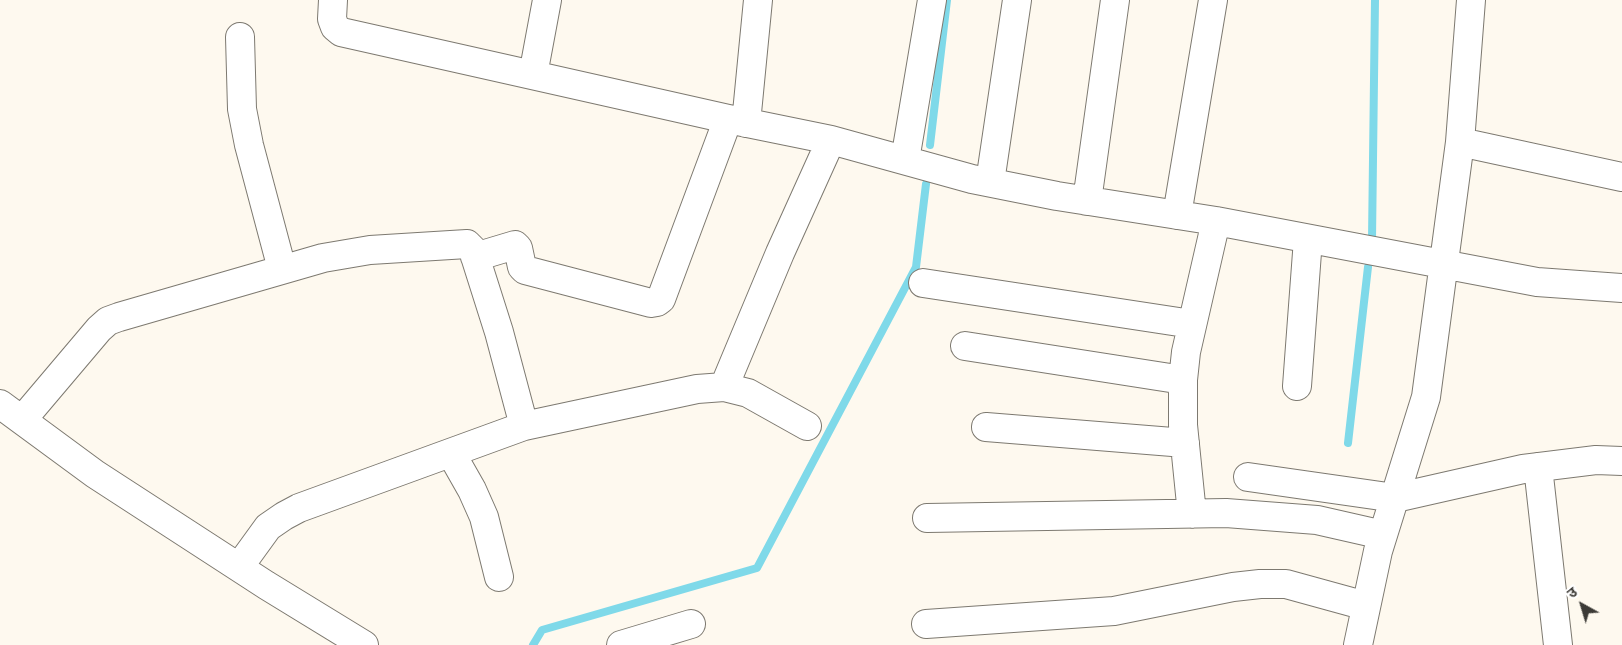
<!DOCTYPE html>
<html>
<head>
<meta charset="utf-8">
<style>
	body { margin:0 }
	#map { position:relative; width:1622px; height:645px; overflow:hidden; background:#fef9ef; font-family:"Times New Roman","Noto Sans Devanagari",serif }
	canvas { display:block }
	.north { position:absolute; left:1557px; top:580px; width:50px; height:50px; -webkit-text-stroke:4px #fff; paint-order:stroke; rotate:321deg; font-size:14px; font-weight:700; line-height:20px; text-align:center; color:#3d3b37 }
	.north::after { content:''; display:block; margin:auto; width:18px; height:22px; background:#3d3b37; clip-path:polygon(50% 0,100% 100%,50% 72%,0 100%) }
</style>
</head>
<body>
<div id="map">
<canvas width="1622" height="645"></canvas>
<div class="north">उ</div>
</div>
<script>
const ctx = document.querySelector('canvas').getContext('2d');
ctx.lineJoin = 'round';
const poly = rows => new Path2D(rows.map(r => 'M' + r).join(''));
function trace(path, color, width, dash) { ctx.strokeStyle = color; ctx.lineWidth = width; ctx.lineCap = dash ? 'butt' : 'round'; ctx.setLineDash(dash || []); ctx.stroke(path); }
trace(poly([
	[930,145,947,0],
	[1372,239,1375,0],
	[1348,443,1368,267],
	[533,645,542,630,757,568,916,267,926,184]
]), '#7fd9e9', 8);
const minor = poly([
	[333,0,332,19,335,27,341,32,728,119,831,140,972,179,1057,196,1216,221,1537,282,1622,288],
	[240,37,242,109,249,145,282,269],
	[533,75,547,0],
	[746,123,758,0],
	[1460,142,1622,177],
	[905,160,932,0],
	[990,182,1017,0],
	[1087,201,1115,0],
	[1177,215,1213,0],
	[475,257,515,245,518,248,522,267,525,270,651,303,657,302,661,299,728,119],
	[923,283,1192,324],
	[965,346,1183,380],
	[1297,386,1308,239],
	[724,387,780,253,831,140],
	[0,404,95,474,266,585,364,645],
	[22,420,99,329,108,321,119,317,323,258,370,250,467,244,473,250,499,332,524,426],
	[986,427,1185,443],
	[451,453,472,490,484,517,499,577],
	[1538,467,1558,645],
	[1248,477,1395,498,1523,469,1596,460,1622,461],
	[1192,514,1183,425,1183,380,1186,352,1216,221],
	[927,518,1226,513,1317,520,1383,535],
	[239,567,268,527,284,516,299,508,524,426,697,389,724,387,748,393,807,426],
	[926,624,1114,611,1233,587,1260,584,1286,584,1366,606],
	[621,645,691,624],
	[1358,645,1378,551,1426,397,1460,142,1471,0]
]);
trace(minor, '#7d7970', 30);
trace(minor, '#fff', 28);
</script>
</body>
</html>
